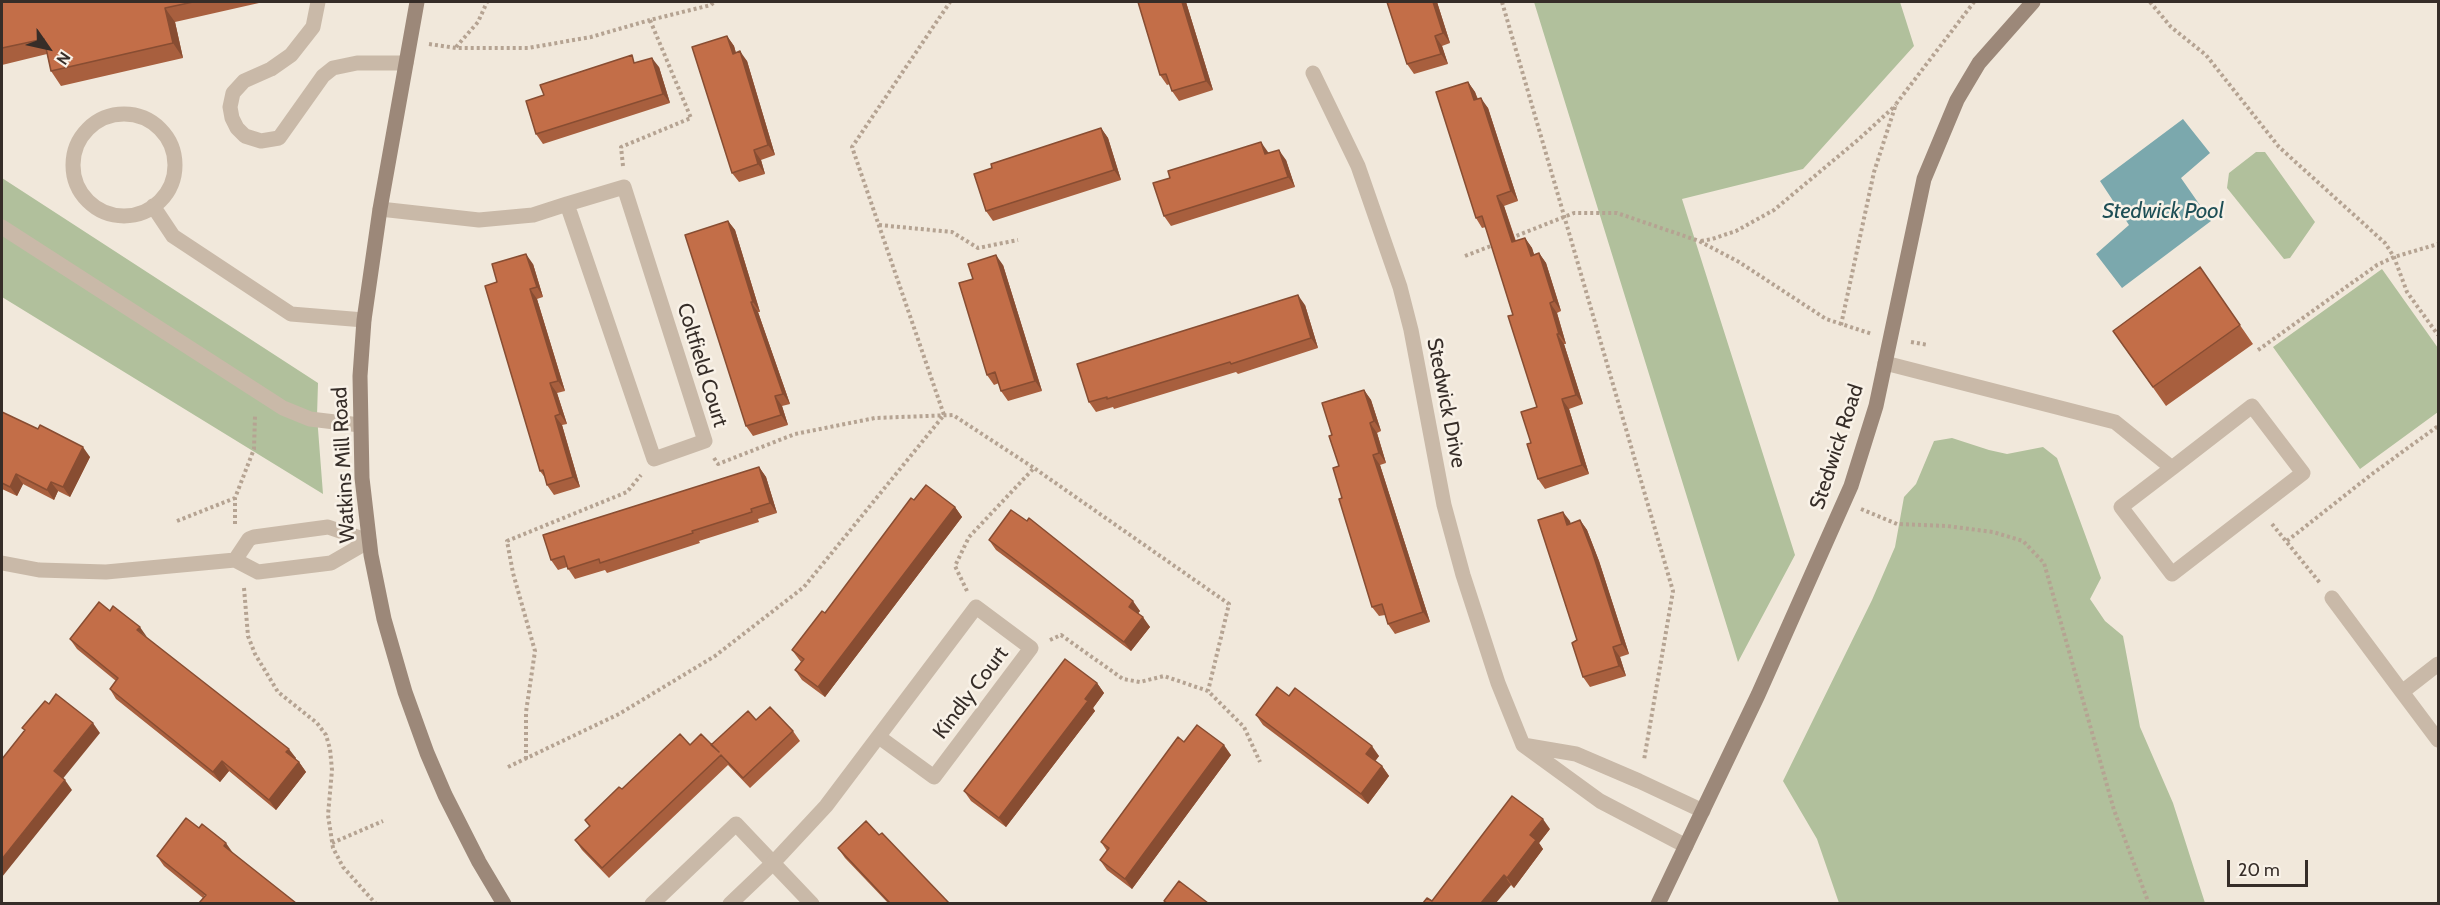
<!DOCTYPE html>
<html>
<head>
<meta charset="utf-8">
<style>
	body { margin:0 }
	#map { position:relative; width:2440px; height:905px; overflow:hidden; background:#f1e8db; font-family:Cabin,sans-serif }
	canvas { display:block }
	.frame { position:absolute; inset:0; border:3px solid #362d28; pointer-events:none }
	.north { position:absolute; left:18px; top:18px; width:60px; height:60px; -webkit-text-stroke:4px #f9f2e8; paint-order:stroke; rotate:124deg; font-size:16px; font-weight:700; line-height:24px; text-align:center; color:#362d28 }
	.north::after { content:''; display:block; margin:auto; width:21px; height:27px; background:#362d28; clip-path:polygon(50% 0,100% 100%,50% 72%,0 100%) }
	.scale { position:absolute; left:2227px; top:860px; width:81px; height:27px; box-sizing:border-box; border:3px solid #362d28; border-top:0; padding-left:8px; font-size:18px; line-height:21px; white-space:nowrap; color:#362d28; -webkit-text-stroke:4px #f9f2e8; paint-order:stroke }
</style>
</head>
<body>
<div id="map">
<canvas width="2440" height="905"></canvas>
<div class="frame"></div>
<div class="north">N</div>
<div class="scale">20 m</div>
</div>
<script>
const ctx = document.querySelector('canvas').getContext('2d');
ctx.lineJoin = 'round';
function fill(path, color) { ctx.fillStyle = color; ctx.fill(path, 'evenodd'); }
const poly = rows => new Path2D(rows.map(r => 'M' + r).join(''));
function trace(path, color, width, dash) { ctx.strokeStyle = color; ctx.lineWidth = width; ctx.lineCap = dash ? 'butt' : 'round'; ctx.setLineDash(dash || []); ctx.stroke(path); }
function label(font, color, halo, rows, align = 'center') {
  ctx.font = font + ' Cabin,sans-serif'; ctx.lineWidth = 5; ctx.setLineDash([]); ctx.textBaseline = 'middle'; ctx.strokeStyle = halo; ctx.fillStyle = color; for (const [text, x, y, turn = 0] of rows) {
    ctx.save(); ctx.translate(x, y); ctx.rotate((+turn || 0) * Math.PI / 180); ctx.textAlign = isNaN(turn) ? turn : align; if (halo) ctx.strokeText(text, 0, 0); ctx.fillText(text, 0, 0); ctx.restore();
  }
}
fill(poly([
	[1534,2,1900,2,1914,46,1803,169,1682,199,1795,555,1738,662],
	[2256,152,2265,152,2315,222,2290,258,2284,259,2227,188,2229,173],
	[2,178,318,383,317,416,323,494,2,297],
	[2382,269,2438,348,2438,412,2360,469,2273,347],
	[1952,438,1989,450,2007,454,2043,447,2057,458,2101,578,2090,599,2105,621,2123,636,2140,727,2173,803,2205,903,1839,903,1817,839,1783,781,1872,600,1895,547,1904,497,1916,484,1934,441]
]), '#b1c09c');
fill(poly([
	[2183,119,2210,153,2181,178,2211,221,2122,288,2096,254,2129,225,2100,181]
]), '#7ba8ad');
trace(poly([
	[1502,2,1673,591,1644,760],
	[2150,2,2171,27,2206,55,2279,147,2385,243,2394,257,2407,292,2438,335],
	[429,44,456,48,528,48,591,37,650,20],
	[456,47,478,22,487,2],
	[623,166,621,147,691,118,650,20,711,5,714,2],
	[879,225,952,232,978,248,1018,240],
	[1511,238,1574,213,1617,213,1699,241,1739,262,1826,319,1872,334],
	[1701,241,1712,239,1736,231,1774,210,1859,139,1896,105],
	[1465,256,1496,244],
	[1841,325,1874,172,1896,104,1974,2],
	[1911,342,1928,345],
	[2258,350,2377,265,2394,257,2438,244],
	[714,458,718,464,795,434,875,418,953,415,1034,468],
	[1861,509,1897,524,1947,526,1993,532,2023,541,2044,563,2114,810,2149,904],
	[177,521,235,498],
	[235,524,235,498,254,449,255,416],
	[2272,524,2320,583],
	[2287,541,2372,474,2438,426],
	[244,588,248,636,255,654,278,692,317,723,326,735,330,749,332,770,328,815,333,848,343,867,376,904],
	[967,591,955,566,969,537,1034,468,1229,604,1208,691],
	[1050,640,1061,635,1123,679,1140,682,1164,676,1208,691,1244,727,1260,762],
	[526,759,526,712,535,651,513,573,507,541,627,492,641,475],
	[508,767,619,714,715,656,804,587,944,415,852,147,950,2],
	[332,843,383,821]
]), '#b5a392', 4, [3, 3]);
trace(poly([
	[318,2,313,27,291,55,271,69,244,81,233,93,230,107,232,118,237,128,245,136,261,141,279,138,323,76,333,68,357,63,406,63],
	'73 165a51 51 0 1 1 102 0a51 51 0 1 1-102 0Z',
	[153,206,173,236,291,314,364,320],
	[2,227,283,408,310,419,360,425],
	[1885,363,2115,422,2172,468,2121,507,2172,574,2303,473,2252,406,2172,468],
	[2332,598,2402,692],
	[2438,664,2402,692,2438,740],
	[652,904,736,824,773,863]
]), '#c9b9a8', 15);
trace(poly([
	[1313,73,1358,166,1400,287,1411,330,1444,505,1463,575,1498,683,1523,745,1600,801,1686,846],
	[380,209,479,220,533,215,567,204,624,187,705,441,654,459,567,204],
	[235,560,249,539,254,537,328,527,369,541],
	[2,563,39,570,106,572,235,560,258,572,331,563,369,541],
	[1523,745,1576,754,1639,781,1703,811],
	[773,863,812,904],
	[730,904,773,863,826,806,976,607,1031,648,934,777,879,737]
]), '#c9b9a8', 15);
trace(poly([
	[417,2,380,209,364,320,360,376,362,478,371,555,384,619,405,692,427,753,445,795,479,862,504,904],
	[1658,904,1758,695,1851,486,1876,406,1924,179,1957,100,1979,63,2033,2]
]), '#9c8879', 15);
fill(poly([
	[2,2,258,2,259,3,175,22,183,58,61,86,51,71,47,54,2,65],
	[1138,2,1186,2,1213,90,1179,101,1172,91,1170,84,1167,85,1160,75],
	[1387,2,1437,2,1450,43,1442,46,1448,64,1414,74,1407,64],
	[727,36,734,46,736,53,747,61,775,155,761,160,765,174,739,182,732,173],
	[637,62,659,67,670,103,543,144,536,134,544,95],
	[1468,82,1475,92,1478,99,1488,108,1518,201,1504,206,1516,241,1525,238,1532,248,1534,255,1539,253,1546,263,1561,311,1557,313,1566,344,1564,344,1583,404,1569,409,1589,474,1545,489,1538,479,1531,443,1537,407,1513,315,1486,227,1482,228,1476,218],
	[1101,128,1108,138,1121,180,993,221,986,211,992,168],
	[1268,152,1269,153,1286,160,1295,187,1171,226,1164,216],
	[728,221,735,230,760,312,758,312,790,404,782,406,788,425,753,436,746,426],
	[533,264,543,297,537,299,565,391,557,393,567,424,562,425,580,487,554,495,547,485,546,479,540,471,497,282],
	[1003,265,1042,391,1008,401,1001,391,999,383,994,385,987,375,973,279],
	[2200,267,2253,344,2166,406,2113,331],
	[1305,305,1318,348,1238,374,1236,372,1114,409,1113,407,1096,412,1089,402],
	[1364,390,1371,400,1381,431,1377,433,1386,463,1380,465,1430,622,1395,634,1388,624,1385,615,1379,616,1372,607,1342,498,1339,466,1332,435],
	[2,412,90,457,70,497,58,491,54,500,23,484,17,496,2,489],
	[759,467,766,477,777,513,758,519,759,522,699,541,700,543,607,573,605,570,575,579,567,567,558,570,551,560],
	[914,500,955,507,962,517,825,697,802,680,795,670,801,662,792,650,825,613],
	[1580,520,1587,530,1599,561,1629,654,1620,657,1626,676,1590,687,1583,677,1577,640,1570,521,1570,524],
	[989,540,1140,611,1138,613,1150,627,1131,651,996,550],
	[110,611,146,637,296,758,295,759,299,762,306,772,276,810,229,771,220,782,116,699,110,689,116,681,77,649,70,639],
	[1097,683,1104,693,1093,708,1095,711,1006,827,971,801,964,791],
	[1289,696,1379,756,1375,761,1382,766,1389,776,1368,804,1263,725,1256,715],
	[756,720,793,731,800,741,750,788,728,765,609,878,582,850,575,840,590,827,585,820,622,789,690,745,712,745],
	[1184,742,1231,755,1132,889,1107,870,1100,860,1107,851,1101,842],
	[199,828,233,853,203,898,164,866,157,856],
	[1550,829,1539,843,1543,849,1514,888,1511,885,1432,901],
	[879,835,949,903,888,903,845,858,838,848]
]), '#a85f3e');
fill(poly([
	[1182,2,1186,2,1213,90,1206,81],
	[1433,2,1437,2,1450,43,1443,33],
	[165,8,175,22,183,58,173,43],
	[727,36,734,46,739,64,733,54],
	[1435,36,1442,46,1448,64,1441,54],
	[740,51,747,61,775,155,768,145],
	[652,58,659,67,670,103,663,94],
	[1468,82,1475,92,1481,110,1474,100],
	[1481,98,1488,108,1518,201,1511,191],
	[1101,128,1108,138,1121,180,1114,170],
	[1261,142,1268,152,1272,164,1265,154],
	[754,150,761,160,765,174,758,164],
	[1279,150,1286,160,1295,187,1288,177],
	[1497,196,1504,206,1519,252,1512,242],
	[728,221,735,230,760,312,753,302],
	[1525,238,1532,248,1538,266,1531,256],
	[1539,253,1546,263,1561,311,1554,301],
	[526,254,533,264,543,297,537,287],
	[996,255,1003,265,1042,391,1035,381],
	[530,289,537,299,565,391,558,381],
	[1298,295,1305,305,1318,348,1311,338],
	[751,302,758,312,790,404,783,394],
	[1550,303,1557,313,1566,344,1559,334],
	[1557,334,1564,344,1583,404,1576,395],
	[550,383,557,393,567,424,560,414],
	[1364,390,1371,400,1381,431,1374,421],
	[775,396,782,406,788,425,781,415],
	[1562,399,1569,409,1589,474,1582,465],
	[555,416,562,425,580,487,573,477],
	[1370,423,1377,433,1386,463,1379,453],
	[83,447,90,457,70,497,63,487],
	[1373,455,1380,465,1430,622,1423,612],
	[759,467,766,477,777,513,770,503],
	[16,474,23,484,17,496,10,487],
	[51,482,58,491,54,500,47,490],
	[955,507,962,517,825,697,818,687],
	[1563,512,1570,521,1574,535,1567,525],
	[1580,520,1587,530,1599,561,1629,654,1622,644],
	[1133,601,1140,611,1136,616,1129,607],
	[1143,617,1150,627,1131,651,1124,642],
	[140,627,147,637,137,630],
	[1613,647,1620,657,1626,676,1619,666],
	[1097,683,1104,693,1093,708,1095,711,1006,827,999,818],
	[93,723,100,733,61,781,54,771],
	[1224,745,1231,755,1132,889,1125,879],
	[1372,746,1379,756,1373,764,1366,754],
	[289,749,296,758,293,762,286,752],
	[222,761,229,771,220,782,213,772],
	[299,762,306,772,276,810,269,800],
	[1382,766,1389,776,1368,804,1361,794],
	[65,780,72,790,2,877,2,859],
	[1543,819,1550,829,1539,843,1543,849,1514,888,1507,878,1530,835],
	[226,843,233,853,224,846],
	[1504,875,1511,885,1496,903,1481,903]
]), '#884d32');
const building = poly([
	[2,2,193,2,165,8,173,43,51,71,44,39,2,48,2,2],
	[1138,2,1182,2,1206,81,1172,91,1166,74,1160,75,1138,2],
	[1387,2,1433,2,1443,33,1435,36,1441,54,1407,64,1387,2],
	[727,36,733,54,740,51,768,145,754,150,758,164,732,173,692,47,727,36],
	[632,55,634,63,652,58,663,94,536,134,526,101,544,95,540,85,632,55],
	[1468,82,1474,100,1481,98,1511,191,1497,196,1512,242,1525,238,1531,256,1539,253,1554,301,1550,303,1559,334,1557,334,1576,395,1562,399,1582,465,1538,479,1527,444,1531,443,1521,412,1537,407,1508,316,1513,315,1482,216,1476,218,1436,92,1468,82],
	[1101,128,1114,170,986,211,974,174,992,168,991,164,1101,128],
	[1261,142,1265,154,1279,150,1288,177,1164,216,1153,183,1170,178,1168,171,1261,142],
	[728,221,753,302,751,302,783,394,775,396,781,415,746,426,685,235,728,221],
	[526,254,537,287,530,289,558,381,550,383,560,414,555,416,573,477,547,485,543,470,540,471,485,286,497,282,492,264,526,254],
	[996,255,1035,381,1001,391,995,372,987,375,959,283,973,279,968,264,996,255],
	[2200,267,2240,325,2153,387,2113,331,2200,267],
	[1298,295,1311,338,1231,364,1230,362,1107,399,1107,397,1089,402,1077,364,1298,295],
	[1364,390,1374,421,1370,423,1379,453,1373,455,1423,612,1388,624,1382,604,1372,607,1339,499,1342,498,1333,468,1339,466,1329,436,1332,435,1322,403,1364,390],
	[2,412,38,429,40,425,83,447,63,487,51,482,47,490,16,474,10,487,2,483,2,412],
	[759,467,770,503,751,509,752,512,692,531,693,533,600,563,599,559,568,569,564,556,551,560,543,535,759,467],
	[926,485,955,507,818,687,795,670,804,659,792,650,822,611,825,613,911,498,914,500,926,485],
	[1011,510,1027,521,1029,518,1133,601,1129,607,1143,617,1124,642,989,540,1011,510],
	[1563,512,1567,525,1580,520,1592,551,1622,644,1613,647,1619,666,1583,677,1572,643,1577,640,1538,520,1563,512],
	[99,602,110,611,113,606,140,627,137,630,289,749,286,752,299,762,269,800,222,761,213,772,110,689,118,678,70,639,99,602],
	[1065,659,1097,683,1085,699,1088,701,999,818,964,791,1065,659],
	[1277,687,1289,696,1295,688,1372,746,1366,754,1382,766,1361,794,1256,715,1277,687],
	[56,694,93,723,54,771,65,780,2,859,2,759,25,730,22,728,45,701,49,704,56,694],
	[770,707,793,731,743,778,721,755,602,868,575,840,590,826,585,820,619,787,622,789,680,734,690,745,701,734,719,752,711,745,748,711,756,720,770,707],
	[1197,725,1224,745,1125,879,1100,860,1109,848,1101,842,1178,737,1184,742,1197,725],
	[1512,796,1543,819,1530,835,1536,840,1507,878,1504,875,1481,903,1423,903,1427,898,1432,901,1512,796],
	[186,818,199,828,202,824,226,843,224,846,296,903,199,903,206,895,157,856,186,818],
	[866,821,879,835,882,833,949,903,890,903,838,848,866,821],
	[1179,881,1208,903,1167,903,1164,901,1179,881]
]);
fill(building, '#c36e48');
trace(building, '#884d32', 1.5);
label('21px', '#362d28', '#f9f2e8', [
	["Coltfield Court",702,365,73],
	["Stedwick Drive",1446,403,79],
	["Stedwick Road",1837,447,-72],
	["Watkins Mill Road",344,465,-93],
	["Kindly Court",971,693,-53]
]);
label('italic 22px', '#1e4f56', '#f9f2e8', [
	["Stedwick Pool",2163,212]
]);
</script>
</body>
</html>
